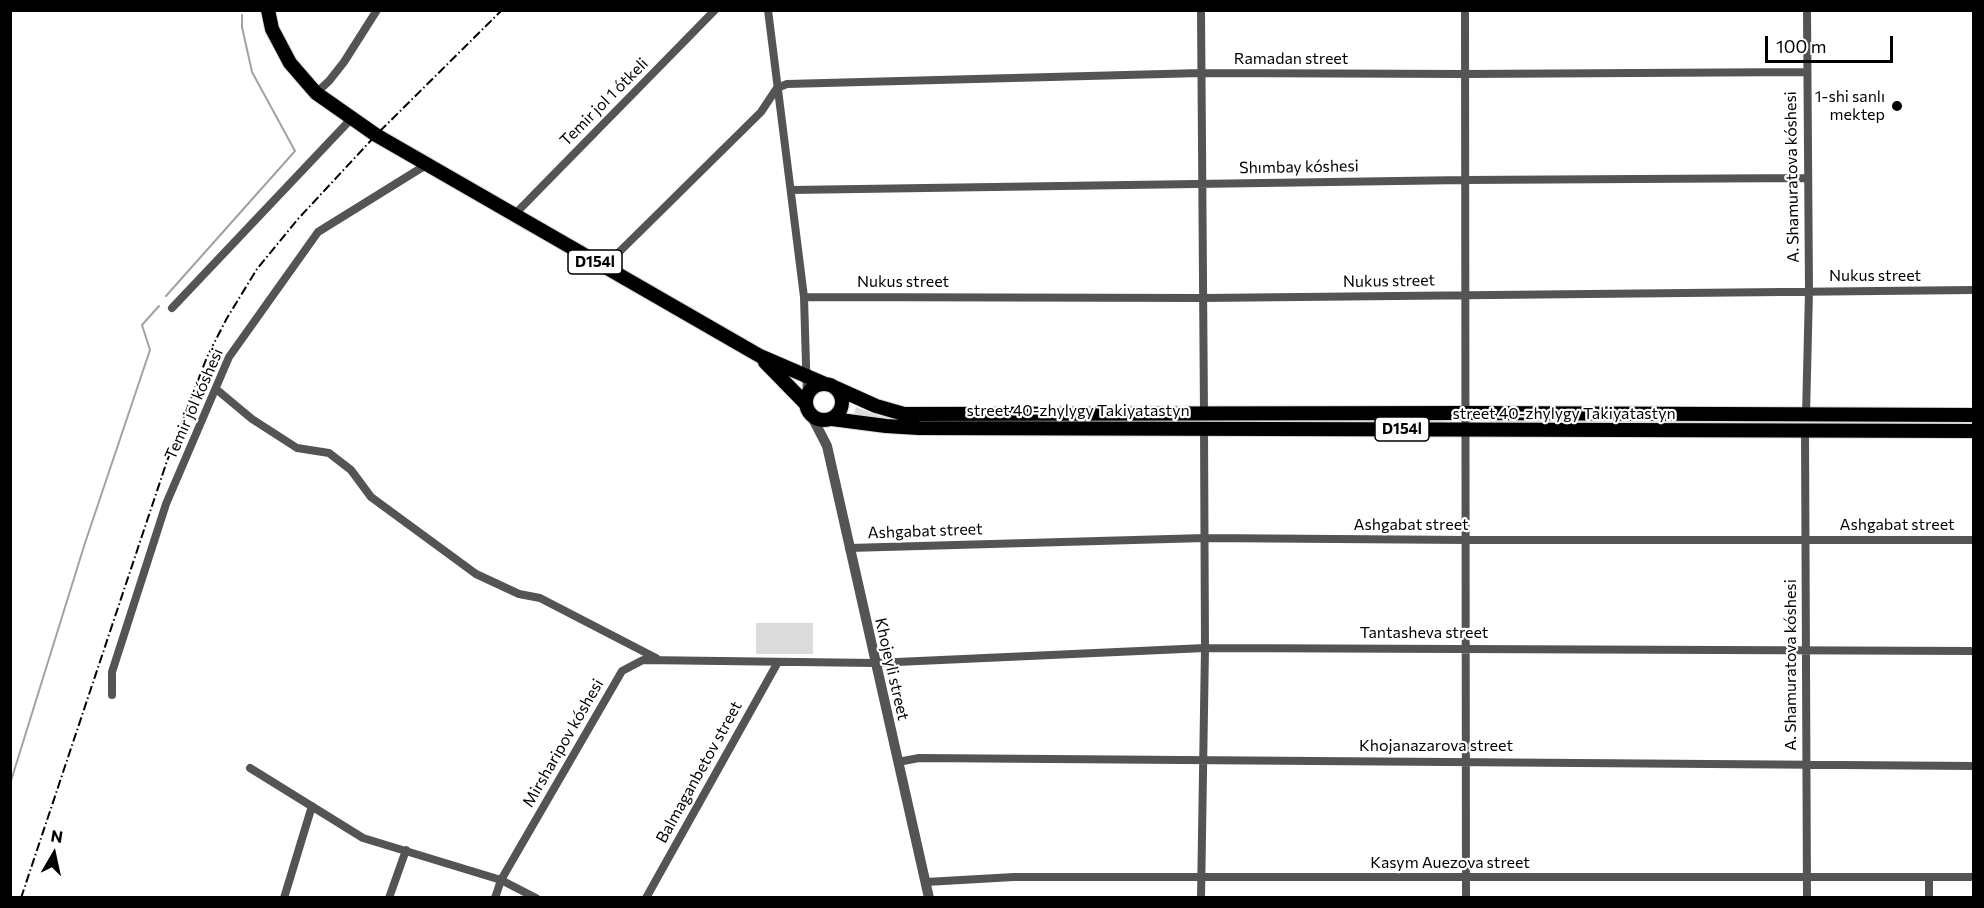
<!DOCTYPE html>
<html>
<head>
<meta charset="utf-8">
<style>
	body { margin:0 }
	#map { position:relative; width:1984px; height:908px; overflow:hidden; background:#fff; font-family:Commissioner,sans-serif }
	canvas { display:block }
	.frame { position:absolute; inset:0; border:12px solid #000; pointer-events:none }
	.north { position:absolute; left:24px; top:824px; width:60px; height:60px; -webkit-text-stroke:4px #fff; paint-order:stroke; rotate:9deg; font-size:16px; font-weight:700; line-height:24px; text-align:center; color:#000 }
	.north::after { content:''; display:block; margin:auto; width:21px; height:27px; background:#000; clip-path:polygon(50% 0,100% 100%,50% 72%,0 100%) }
	.scale { position:absolute; left:1765px; top:36px; width:128px; height:27px; box-sizing:border-box; border:3px solid #000; border-top:0; padding-left:8px; font-size:18px; line-height:21px; white-space:nowrap; color:#000; -webkit-text-stroke:4px #fff; paint-order:stroke }
</style>
</head>
<body>
<div id="map">
<canvas width="1984" height="908"></canvas>
<div class="frame"></div>
<div class="north">N</div>
<div class="scale">100 m</div>
</div>
<script>
const ctx = document.querySelector('canvas').getContext('2d');
ctx.lineJoin = 'round';
function fill(path, color) { ctx.fillStyle = color; ctx.fill(path, 'evenodd'); }
const poly = rows => new Path2D(rows.map(r => 'M' + r).join(''));
function trace(path, color, width, dash) { ctx.strokeStyle = color; ctx.lineWidth = width; ctx.lineCap = dash ? 'butt' : 'round'; ctx.setLineDash(dash || []); ctx.stroke(path); }
function label(font, color, halo, rows, align = 'center') {
  ctx.font = font + ' Commissioner,sans-serif'; ctx.lineWidth = 4.5; ctx.setLineDash([]); ctx.textBaseline = 'middle'; ctx.strokeStyle = halo; ctx.fillStyle = color; for (const [text, x, y, turn = 0] of rows) {
    ctx.save(); ctx.translate(x, y); ctx.rotate((+turn || 0) * Math.PI / 180); ctx.textAlign = isNaN(turn) ? turn : align; if (halo) ctx.strokeText(text, 0, 0); ctx.fillText(text, 0, 0); ctx.restore();
  }
}
fill(poly([
	[856,407,879,416,902,419,1446,418,1446,422,902,424,876,420,854,414],
	[1490,419,1973,421,1974,424,1490,422],
	[756,623,813,623,813,654,756,654]
]), '#dbdbdb');
trace(poly([
	[166,296,295,151,252,72,242,27,242,15],
	[10,784,85,543,150,350,142,325,159,306]
]), '#a2a2a2', 2);
const primary = poly([
	[268,10,272,29,290,63,316,93,376,135,760,356,825,384],
	[765,362,806,404],
	'806 402a18 18 0 1 1 36 0a18 18 0 1 1-36 0Z',
	[836,388,876,406,904,414,1466,413,1974,415],
	[832,419,886,426,919,428,1974,431]
]);
trace(primary, '#dbdbdb', 16);
trace(poly([
	[768,10,804,297,807,398],
	[1201,10,1204,413],
	[1465,10,1466,898],
	[316,93,329,81,344,62,377,10],
	[791,190,1465,180,1807,178],
	[514,215,715,10],
	[604,267,761,112,777,88,787,84,1201,73,1466,74,1806,72],
	[804,297,1203,298,1974,290],
	[172,308,352,118],
	[216,389,252,419,297,448,329,453,351,470,371,497,476,574,519,594,540,598,656,658],
	[1806,415,1809,291,1807,10],
	[1805,432,1807,898],
	[849,548,1205,538,1466,540,1974,540],
	[112,695,112,672,166,504,229,357,318,232,426,165],
	[898,762,919,758,1974,766],
	[250,768,363,838,501,880,536,898],
	[1929,877,1929,898],
	[926,882,1014,877,1974,877],
	[284,898,312,806],
	[389,898,406,850],
	[495,898,501,880,622,671,643,660,875,663,1205,648,1974,651],
	[646,898,778,662],
	[1201,898,1205,648,1204,428]
]), '#545454', 8);
trace(poly([
	[810,413,827,446,929,898]
]), '#545454', 10);
trace(primary, '#000', 14);
trace(poly([
	[21,898,167,461,207,357,227,318,257,269,298,219,376,135,502,10]
]), '#000', 2, [9, 3, 1.5, 3]);
for (const [x, y, r, color] of [
	[1897,106,6,"#000"]
]) { const dot = new Path2D(); dot.arc(x, y, r, 0, 2 * Math.PI); ctx.fillStyle = color; ctx.fill(dot); trace(dot, '#fff', 2); }
for (const [x, y, w] of [
	[595,262,54],
	[1402,429,54]
]) { const box = new Path2D(); box.roundRect(x - w / 2, y - 12, w, 24, 4.5); ctx.fillStyle = '#fff'; ctx.fill(box); trace(box, '#000', 1.5); }
label('bold 15px', '#000', null, [
	["D154l",595,262],
	["D154l",1402,429]
]);
label('16px', '#000', '#fff', [
	["Ramadan street",1291,59],
	["Temir jol 1 ótkeli",604,102,-45],
	["Shımbay kóshesi",1299,167,-1],
	["A. Shamuratova kóshesi",1792,177,-91],
	["Nukus street",1875,276],
	["Nukus street",1389,281,-1],
	["Nukus street",903,282],
	["Temir jol kóshesi",194,404,-66],
	["street 40-zhylygy Takiyatastyn",1078,411],
	["street 40-zhylygy Takiyatastyn",1564,414],
	["Ashgabat street",1411,525],
	["Ashgabat street",1897,525],
	["Ashgabat street",925,531,-2],
	["Tantasheva street",1424,633],
	["A. Shamuratova kóshesi",1791,665,-90],
	["Khojeyli street",892,669,77],
	["Mirsharipov kóshesi",563,743,-60],
	["Khojanazarova street",1436,746],
	["Balmaganbetov street",699,772,-61],
	["Kasym Auezova street",1450,863]
]);
label('16px', '#000', '#fff', [
	["1-shi sanlı",1885,97],
	["mektep",1885,115]
], 'right');
</script>
</body>
</html>
